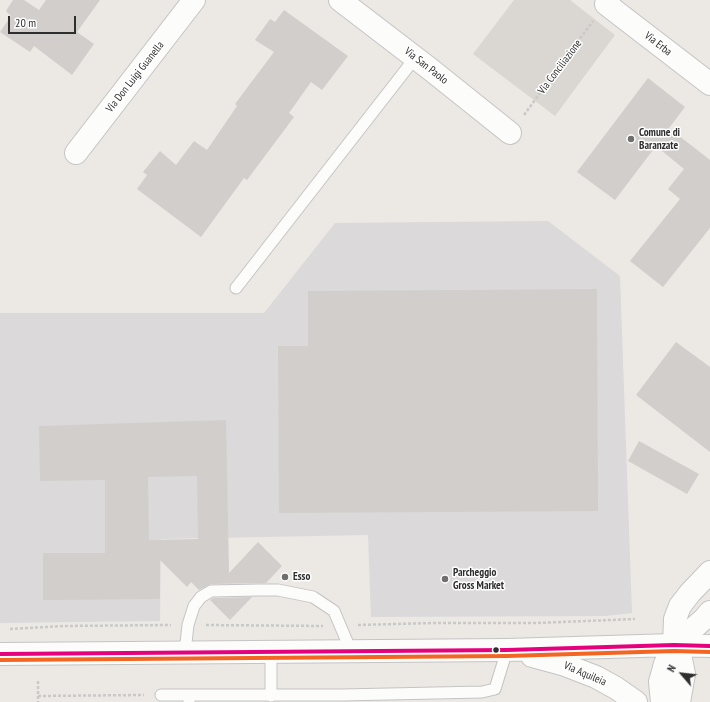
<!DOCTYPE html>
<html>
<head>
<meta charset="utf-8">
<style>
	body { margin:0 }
	#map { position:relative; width:710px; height:702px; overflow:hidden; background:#ece8e4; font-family:"PT Sans Narrow",sans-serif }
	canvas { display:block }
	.north { position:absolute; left:662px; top:654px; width:40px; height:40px; -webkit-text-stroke:3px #fff; paint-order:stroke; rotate:298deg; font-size:11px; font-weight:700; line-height:16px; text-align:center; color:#2e2e2e }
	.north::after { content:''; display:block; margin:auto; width:14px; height:18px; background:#2e2e2e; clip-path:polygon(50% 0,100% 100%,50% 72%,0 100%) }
	.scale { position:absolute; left:8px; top:16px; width:68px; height:18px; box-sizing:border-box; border:2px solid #2e2e2e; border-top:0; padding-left:5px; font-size:12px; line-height:14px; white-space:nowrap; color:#2e2e2e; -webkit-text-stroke:3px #fff; paint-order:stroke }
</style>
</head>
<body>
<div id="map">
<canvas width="710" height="702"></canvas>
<div class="north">N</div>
<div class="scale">20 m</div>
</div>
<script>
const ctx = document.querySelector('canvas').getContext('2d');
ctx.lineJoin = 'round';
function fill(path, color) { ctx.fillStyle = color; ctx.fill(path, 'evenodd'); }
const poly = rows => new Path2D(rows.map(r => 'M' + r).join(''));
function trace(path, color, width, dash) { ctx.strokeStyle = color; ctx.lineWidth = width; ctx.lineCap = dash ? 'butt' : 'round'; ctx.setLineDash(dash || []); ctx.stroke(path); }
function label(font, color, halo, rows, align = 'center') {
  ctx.font = font + ' "PT Sans Narrow",sans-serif'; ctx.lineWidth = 3; ctx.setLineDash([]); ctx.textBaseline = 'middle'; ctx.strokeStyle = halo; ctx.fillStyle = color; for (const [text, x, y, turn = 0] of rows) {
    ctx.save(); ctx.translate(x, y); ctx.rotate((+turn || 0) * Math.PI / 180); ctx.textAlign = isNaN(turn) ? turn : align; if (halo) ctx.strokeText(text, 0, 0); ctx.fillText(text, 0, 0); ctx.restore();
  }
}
fill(poly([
	[548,221,620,276,632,613,605,616,371,617,368,535,161,539,160,621,0,623,0,313,264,313,335,223]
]), '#dcd9db');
fill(poly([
	[514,0,570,0,615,35,555,116,473,54]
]), '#dad6d2');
fill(poly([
	[13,0,24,0,39,10,46,0,100,0,77,32,94,44,72,75,34,46,30,52,0,32,11,16,6,11],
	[284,10,348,56,322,90,311,82,289,113,294,117,247,180,244,178,201,237,137,189,147,175,143,172,160,151,176,165,194,141,207,150,237,106,235,104,274,52,255,40,270,19,275,22],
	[648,78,685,107,669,128,710,160,710,228,663,287,630,261,680,199,668,189,684,169,656,146,615,200,577,172],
	[597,289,598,511,279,513,278,346,308,346,308,291],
	[676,342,710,367,710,452,636,395],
	[226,420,229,573,258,542,282,566,266,583,211,584,199,590,191,582,187,587,160,560,160,599,43,600,43,553,105,553,105,480,40,481,39,426],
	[197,476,198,539,149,540,148,477],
	[639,441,699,474,687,494,628,461],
	[252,597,230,620,210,600,213,598]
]), '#d1cecb');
const lane = poly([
	[236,288,415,58],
	[185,652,188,625,194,606,201,597,211,591,259,590,278,590,313,597,334,611,351,651],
	[161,695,189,695],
	[271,696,271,651],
	[189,702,189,695,342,695,482,692,495,689,507,650]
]);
const street = poly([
	[340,0,430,69,510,133],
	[609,0,606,4,710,84],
	[76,153,194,0],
	[674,645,675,619,680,606,690,593,710,572],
	[674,645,704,619,710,612]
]);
const secondary = poly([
	[674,645,681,659,684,674,679,702],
	[0,654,507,650,674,645,710,646],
	[532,656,565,665,596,677,616,688,636,702],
	[662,702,660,682,665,664,674,645]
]);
trace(lane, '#c5c4c5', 13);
trace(street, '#c5c4c5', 24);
trace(secondary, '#c5c4c5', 24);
trace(poly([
	[524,115,593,21],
	[206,625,323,626],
	[358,625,434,623,537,623,635,619],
	[10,629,64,626,171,625],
	[38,681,38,702],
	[38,696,144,695]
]), '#c9c9c8', 2.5, [3, 2]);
trace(lane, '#fcfcfb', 11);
trace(street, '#fcfcfb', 22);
trace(secondary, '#fcfcfb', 22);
trace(poly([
	[0,654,507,650,674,645,710,646]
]), '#e5007d', 4);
trace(poly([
	[0,660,507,656,674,651,710,652]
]), '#f26522', 4);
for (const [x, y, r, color] of [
	[631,139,4,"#706f6e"],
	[285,577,4,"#706f6e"],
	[445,579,4,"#706f6e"],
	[496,650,3.5,"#2e2e2e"]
]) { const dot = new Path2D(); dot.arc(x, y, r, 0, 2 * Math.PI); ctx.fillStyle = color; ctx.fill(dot); trace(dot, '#fff', 1.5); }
label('11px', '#2e2e2e', '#fff', [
	["Via Erba",658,44,38],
	["Via San Paolo",426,66,38],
	["Via Conciliazione",560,67,-53],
	["Via Don Luigi Guanella",135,77,-52],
	["Via Aquileia",585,674,23]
]);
label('bold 11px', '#2e2e2e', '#fff', [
	["Comune di",639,133],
	["Baranzate",639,146],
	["Parcheggio",453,573],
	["Gross Market",453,586],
	["Esso",293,577]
], 'left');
</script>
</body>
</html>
